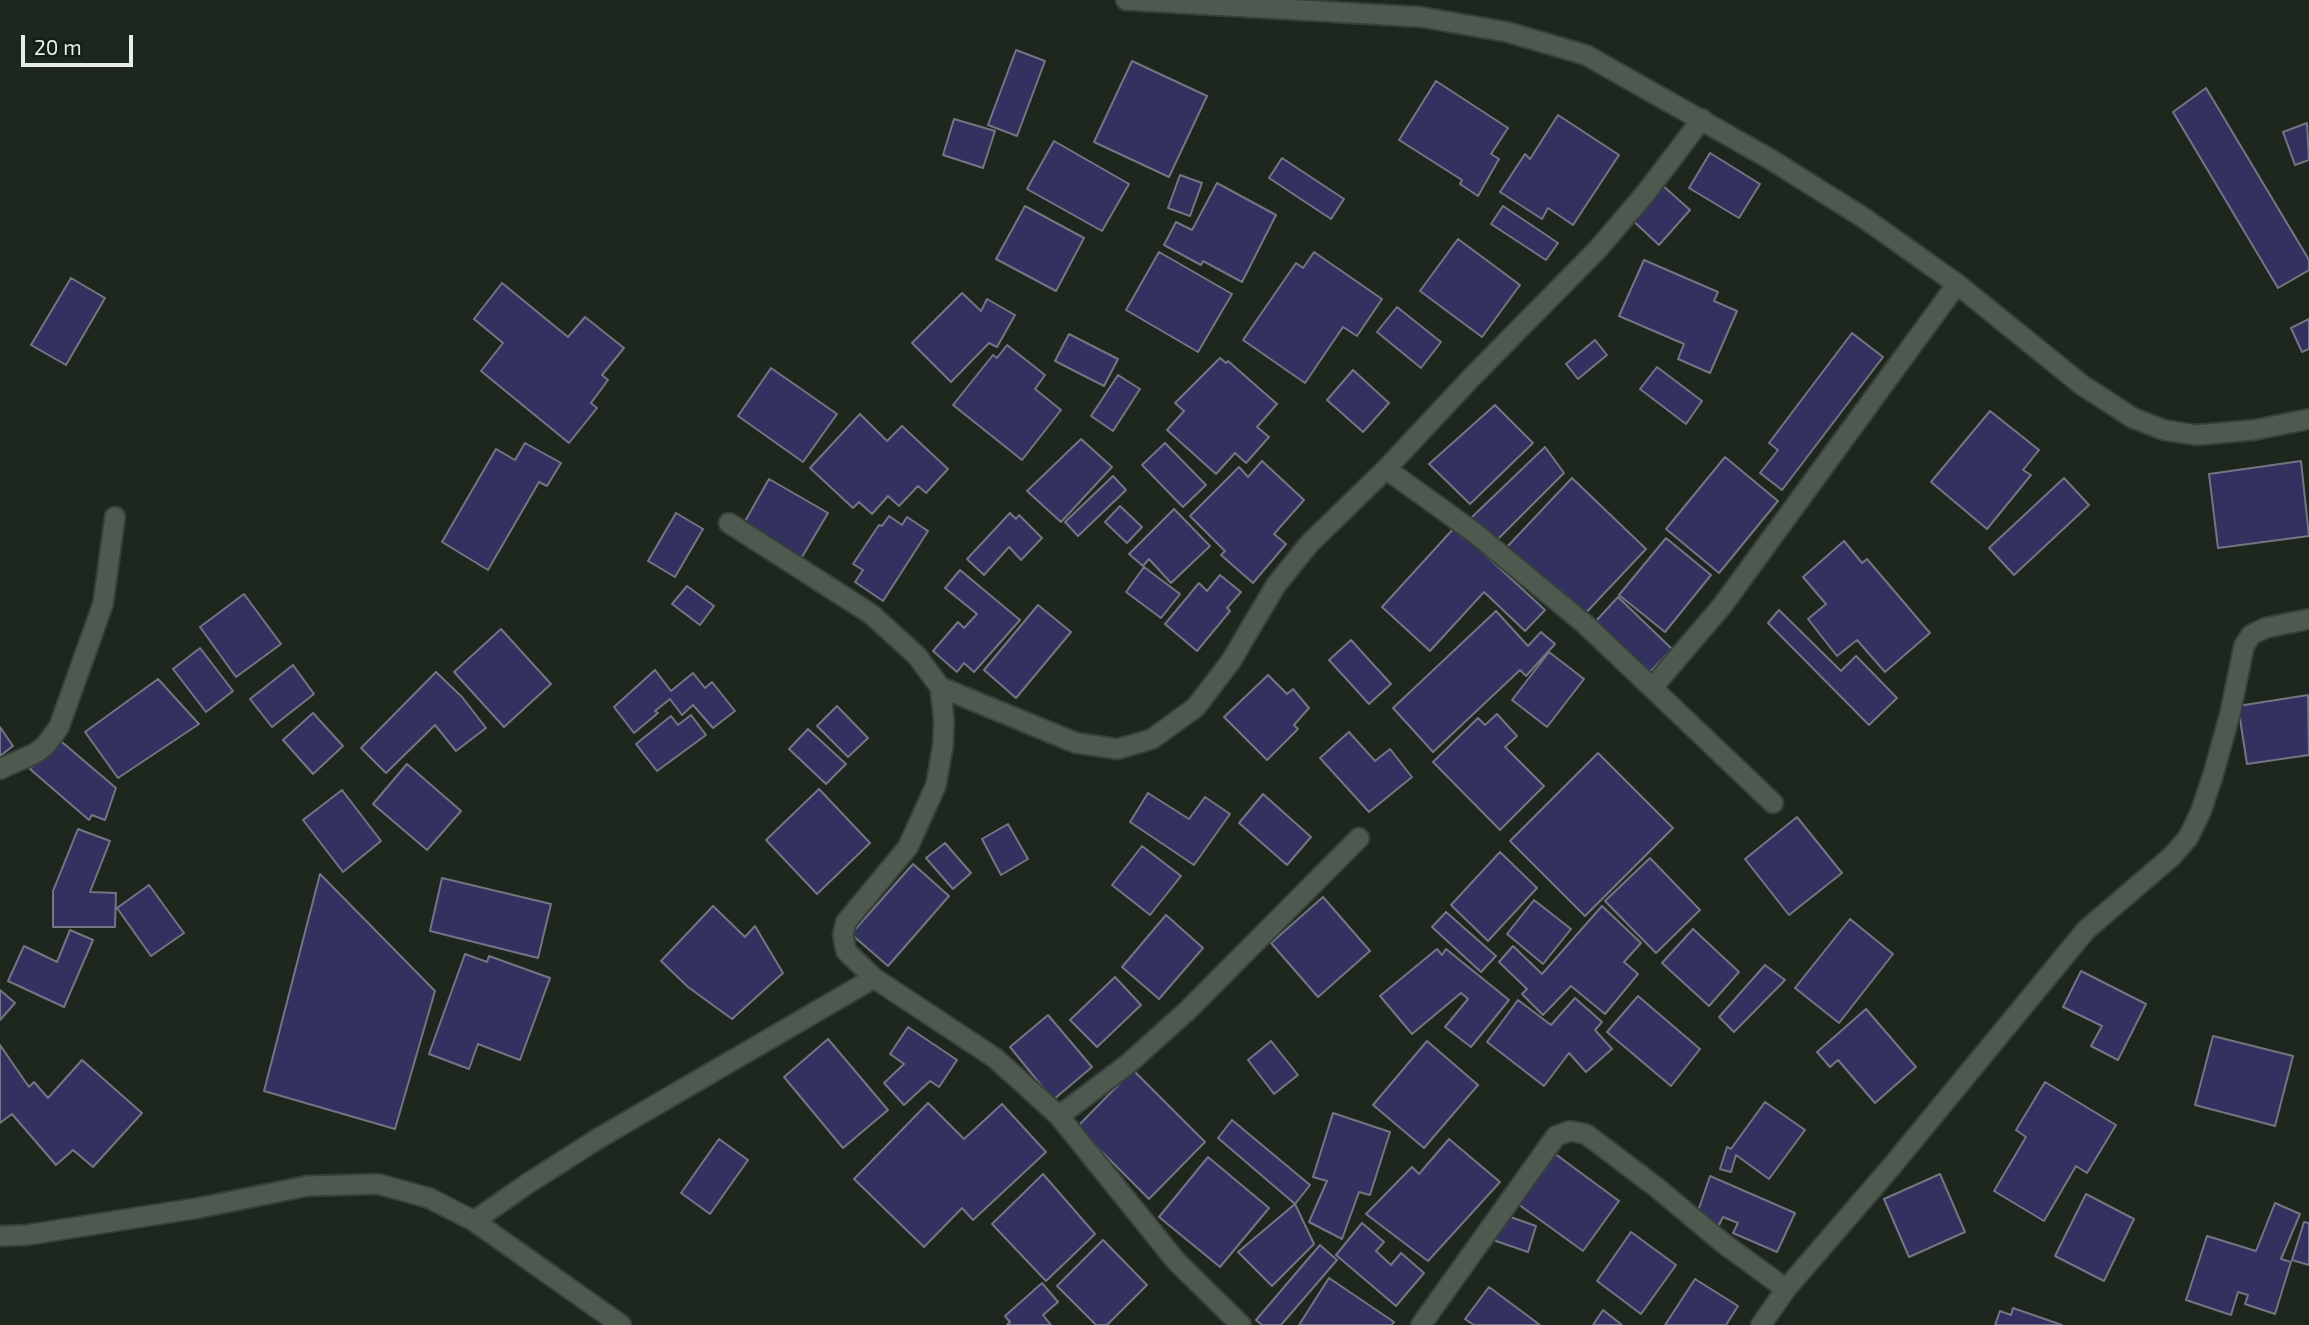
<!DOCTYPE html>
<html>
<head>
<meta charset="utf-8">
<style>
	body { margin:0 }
	#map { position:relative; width:2309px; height:1325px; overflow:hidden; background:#1d271e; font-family:"Exo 2",sans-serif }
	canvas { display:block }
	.scale { position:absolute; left:21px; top:35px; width:112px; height:32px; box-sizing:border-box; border:4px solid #e7eee8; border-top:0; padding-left:9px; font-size:21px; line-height:24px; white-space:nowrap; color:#e7eee8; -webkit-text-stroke:5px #131e15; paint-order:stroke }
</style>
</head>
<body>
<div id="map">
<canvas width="2309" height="1325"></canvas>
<div class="scale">20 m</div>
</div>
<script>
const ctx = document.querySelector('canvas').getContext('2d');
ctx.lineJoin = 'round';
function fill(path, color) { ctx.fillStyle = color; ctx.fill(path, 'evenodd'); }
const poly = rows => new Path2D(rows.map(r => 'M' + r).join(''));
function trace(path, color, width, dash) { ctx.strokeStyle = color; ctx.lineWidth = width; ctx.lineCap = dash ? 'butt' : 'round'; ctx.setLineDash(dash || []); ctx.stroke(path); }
const building = poly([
	[1016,50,1045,61,1017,136,988,125,1016,50],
	[1132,61,1207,96,1169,177,1094,142,1132,61],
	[1436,81,1508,128,1491,154,1499,159,1478,196,1460,184,1462,180,1399,140,1436,81],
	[2206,88,2309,260,2309,270,2278,288,2173,112,2206,88],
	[1558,115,1619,155,1573,225,1548,208,1542,219,1500,192,1525,154,1530,159,1558,115],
	[954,119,995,131,983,168,943,155,954,119],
	[2307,123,2309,160,2295,165,2283,132,2307,123],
	[1054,141,1129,184,1102,231,1027,189,1054,141],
	[1710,153,1760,184,1739,218,1689,188,1710,153],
	[1282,158,1344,199,1331,219,1269,178,1282,158],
	[1180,175,1202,183,1190,216,1168,208,1180,175],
	[1217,183,1276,215,1242,282,1203,261,1201,265,1164,245,1176,222,1192,230,1217,183],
	[1661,184,1690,210,1659,245,1630,218,1661,184],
	[1025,206,1084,238,1056,291,996,259,1025,206],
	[1503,206,1558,243,1546,260,1491,224,1503,206],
	[1458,239,1520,285,1482,337,1420,291,1458,239],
	[1159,252,1232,294,1198,352,1126,310,1159,252],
	[1314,252,1382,299,1357,336,1343,327,1305,383,1243,340,1296,263,1303,268,1314,252],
	[1644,260,1718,292,1714,301,1737,311,1710,373,1678,359,1684,344,1619,316,1644,260],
	[71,278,105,298,66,365,31,345,71,278],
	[502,283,568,337,585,317,624,348,602,375,608,380,591,403,597,408,569,443,481,371,503,343,474,319,502,283],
	[962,293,981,311,987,299,1015,315,997,347,989,343,951,382,912,343,962,293],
	[1397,307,1441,342,1421,368,1377,332,1397,307],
	[2309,319,2309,349,2302,352,2291,328,2309,319],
	[1852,333,1883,357,1782,490,1760,473,1778,450,1769,443,1852,333],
	[1069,334,1118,359,1104,386,1055,361,1069,334],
	[1595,340,1607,355,1578,379,1566,364,1595,340],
	[1007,345,1045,375,1035,389,1061,410,1022,460,953,405,993,355,997,358,1007,345],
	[1220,358,1226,363,1228,361,1277,404,1257,427,1269,437,1246,463,1235,453,1216,474,1167,430,1184,411,1175,403,1220,358],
	[1657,367,1702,401,1686,424,1640,389,1657,367],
	[771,368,837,414,803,462,738,416,771,368],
	[1353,370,1389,403,1363,432,1327,400,1353,370],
	[1118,375,1140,389,1113,431,1091,416,1118,375],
	[1495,405,1533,443,1470,504,1429,464,1495,405],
	[1990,411,2039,450,2023,470,2031,475,1987,529,1931,482,1990,411],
	[860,414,887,441,902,426,948,469,926,493,918,486,899,506,888,496,872,514,859,502,853,508,810,468,860,414],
	[1081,439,1112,467,1061,522,1027,491,1081,439],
	[525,443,561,463,547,486,539,482,488,570,442,542,496,449,515,460,525,443],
	[1165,443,1206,485,1183,507,1142,465,1165,443],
	[1545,447,1564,473,1494,543,1471,518,1545,447],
	[1725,457,1778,501,1719,573,1666,529,1725,457],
	[1262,461,1304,500,1274,534,1286,544,1253,583,1221,555,1225,551,1190,516,1239,467,1248,477,1262,461],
	[2301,461,2309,536,2218,548,2209,474,2301,461],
	[1113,476,1126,490,1078,536,1065,522,1113,476],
	[1572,478,1646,549,1581,618,1506,548,1572,478],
	[2064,478,2089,505,2014,575,1989,548,2064,478],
	[769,479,828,513,802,557,744,523,769,479],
	[1120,506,1142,527,1127,543,1105,522,1120,506],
	[1174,509,1210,546,1171,583,1149,559,1143,566,1129,554,1174,509],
	[676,513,703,529,675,577,648,561,676,513],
	[1010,513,1016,519,1019,515,1042,538,1021,560,1009,547,984,575,967,559,1010,513],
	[889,516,902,525,907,517,928,531,883,601,855,582,863,570,853,564,879,525,882,526,889,516],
	[1455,527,1545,610,1525,631,1484,592,1430,651,1382,607,1455,527],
	[1666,538,1711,575,1665,632,1619,595,1666,538],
	[1844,541,1862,563,1867,559,1930,633,1885,672,1857,640,1837,656,1808,619,1826,604,1803,577,1844,541],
	[1144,567,1180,594,1161,618,1126,592,1144,567],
	[960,570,1020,620,974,672,964,663,957,672,933,651,958,622,964,628,977,614,945,588,960,570],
	[1220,575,1241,592,1227,608,1230,611,1197,651,1165,624,1199,583,1207,591,1220,575],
	[687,586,714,606,700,625,672,604,687,586],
	[244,594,281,644,236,677,200,627,244,594],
	[1618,597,1672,649,1649,673,1595,622,1618,597],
	[1038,605,1071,632,1016,698,984,670,1038,605],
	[1779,610,1841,671,1856,656,1897,698,1869,725,1768,623,1779,610],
	[1496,611,1528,646,1541,632,1555,644,1526,676,1520,670,1433,752,1393,708,1496,611],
	[501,629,551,684,504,727,454,672,501,629],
	[1351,640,1391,684,1369,704,1329,660,1351,640],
	[200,648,233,691,206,712,173,669,200,648],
	[1549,652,1584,679,1547,727,1512,700,1549,652],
	[293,665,314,694,272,727,250,699,293,665],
	[655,670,671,691,693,673,705,688,712,682,735,711,713,728,693,705,682,715,670,699,655,711,658,713,634,733,614,707,655,670],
	[436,672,462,697,486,728,456,751,435,725,386,773,361,748,436,672],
	[1268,675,1287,694,1293,689,1309,708,1294,725,1298,729,1267,760,1224,717,1268,675],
	[158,679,199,724,118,778,85,732,158,679],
	[2308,695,2309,755,2247,764,2238,706,2308,695],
	[837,706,868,738,848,757,817,726,837,706],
	[313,713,343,746,313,774,283,740,313,713],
	[1497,714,1517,736,1505,747,1544,786,1500,830,1433,762,1478,718,1485,725,1497,714],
	[691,715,706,735,657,771,636,744,671,716,678,725,691,715],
	[0,727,13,746,0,756,0,727],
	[808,729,846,764,826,784,789,749,808,729],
	[1349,732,1375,761,1390,749,1412,777,1369,812,1320,758,1349,732],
	[56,737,116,788,105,820,92,815,89,820,30,769,56,737],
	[1598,753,1673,828,1585,916,1510,841,1598,753],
	[407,764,461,811,427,850,373,804,407,764],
	[819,789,870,843,817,894,766,840,819,789],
	[342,790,381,841,343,872,303,820,342,790],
	[1148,793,1189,819,1205,797,1230,814,1194,865,1130,822,1148,793],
	[1263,794,1311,837,1287,865,1239,823,1263,794],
	[1797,817,1842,873,1789,915,1745,859,1797,817],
	[1008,824,1028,859,1001,875,982,839,1008,824],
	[78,829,110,841,90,892,116,893,115,927,53,927,53,891,78,829],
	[945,843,971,873,953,889,926,858,945,843],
	[1142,846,1181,876,1150,915,1112,885,1142,846],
	[1500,852,1537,888,1488,941,1451,905,1500,852],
	[1650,858,1700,910,1656,953,1605,901,1650,858],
	[913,864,949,896,888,966,851,934,913,864],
	[320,874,435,991,395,1129,264,1091,320,874],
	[442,878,551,904,538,958,430,931,442,878],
	[149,885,184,933,151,956,117,908,149,885],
	[1323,897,1370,951,1318,997,1271,943,1323,897],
	[1534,900,1571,929,1543,964,1507,934,1534,900],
	[713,906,745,937,755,926,783,973,732,1019,688,987,661,961,713,906],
	[1602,906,1641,943,1624,962,1638,974,1605,1014,1571,986,1543,1015,1522,994,1527,989,1499,962,1513,946,1542,974,1602,906],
	[1446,912,1496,956,1481,972,1432,927,1446,912],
	[1166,915,1203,948,1159,999,1122,967,1166,915],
	[1850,919,1893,954,1839,1023,1795,988,1850,919],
	[1693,929,1739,972,1709,1006,1662,963,1693,929],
	[70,930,93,940,64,1007,8,981,24,946,57,962,70,930],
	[1437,949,1442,955,1446,949,1509,1000,1471,1047,1445,1027,1468,999,1461,993,1412,1034,1380,996,1437,949],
	[465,954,487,962,489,956,550,978,520,1060,478,1044,469,1069,429,1054,465,954],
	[1765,965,1785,980,1734,1032,1719,1017,1765,965],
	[2081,971,2146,1004,2118,1060,2091,1046,2102,1026,2063,1007,2081,971],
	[1115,977,1141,1005,1097,1047,1070,1020,1115,977],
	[0,990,15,1003,0,1020,0,990],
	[1638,996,1700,1049,1671,1086,1607,1032,1638,996],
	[1575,998,1602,1022,1595,1030,1612,1049,1586,1072,1569,1053,1544,1086,1487,1042,1518,1000,1551,1025,1575,998],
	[1866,1009,1916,1067,1875,1103,1838,1060,1830,1067,1817,1052,1866,1009],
	[1048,1015,1092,1067,1053,1100,1010,1047,1048,1015],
	[908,1027,957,1060,939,1087,930,1081,904,1105,884,1083,904,1064,890,1054,908,1027],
	[2213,1036,2293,1056,2275,1126,2195,1105,2213,1036],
	[828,1039,888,1110,843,1148,784,1077,828,1039],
	[1271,1041,1298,1075,1274,1094,1248,1060,1271,1041],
	[1427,1041,1478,1085,1424,1148,1373,1105,1427,1041],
	[0,1045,29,1087,34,1082,48,1098,82,1060,142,1113,93,1167,73,1150,56,1165,12,1114,0,1123,0,1045],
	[1133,1070,1205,1142,1149,1199,1077,1127,1133,1070],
	[2045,1082,2116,1125,2087,1173,2076,1166,2044,1221,1994,1191,2026,1137,2016,1130,2045,1082],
	[1765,1102,1805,1130,1769,1179,1736,1155,1731,1172,1720,1169,1727,1147,1731,1149,1765,1102],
	[928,1103,964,1139,1002,1104,1046,1152,973,1220,962,1208,924,1247,854,1179,928,1103],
	[1333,1113,1390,1132,1370,1195,1359,1192,1342,1239,1309,1222,1327,1181,1313,1177,1333,1113],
	[1232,1120,1310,1185,1295,1204,1218,1138,1232,1120],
	[719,1139,748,1160,710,1214,681,1193,719,1139],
	[1449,1139,1500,1182,1428,1261,1366,1214,1412,1167,1419,1174,1449,1139],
	[1554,1153,1619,1201,1583,1251,1518,1204,1554,1153],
	[1208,1157,1269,1208,1220,1267,1159,1217,1208,1157],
	[1043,1174,1095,1234,1046,1281,992,1224,1043,1174],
	[1940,1174,1965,1232,1909,1257,1884,1199,1940,1174],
	[1710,1176,1795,1213,1777,1252,1733,1233,1738,1223,1723,1217,1719,1225,1696,1217,1710,1176],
	[2086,1194,2134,1219,2104,1281,2055,1256,2086,1194],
	[2275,1203,2300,1214,2281,1259,2291,1262,2275,1314,2245,1304,2248,1295,2238,1292,2231,1315,2186,1300,2207,1236,2256,1251,2275,1203],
	[1295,1204,1314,1244,1272,1286,1238,1252,1295,1204],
	[1502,1214,1536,1226,1528,1252,1493,1240,1502,1214],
	[2304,1222,2309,1223,2309,1265,2292,1260,2304,1222],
	[1362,1223,1384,1242,1376,1251,1391,1265,1401,1253,1424,1273,1396,1306,1336,1255,1362,1223],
	[1631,1232,1676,1265,1641,1314,1597,1281,1631,1232],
	[1103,1240,1147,1285,1107,1325,1096,1325,1057,1286,1103,1240],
	[1320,1245,1337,1260,1281,1325,1262,1325,1256,1320,1320,1245],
	[1329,1278,1394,1322,1392,1325,1299,1325,1329,1278],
	[1695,1279,1738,1306,1726,1325,1665,1325,1695,1279],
	[1042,1283,1058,1302,1043,1315,1051,1325,1007,1325,1010,1322,1005,1316,1042,1283],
	[1489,1287,1540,1325,1474,1325,1465,1319,1489,1287],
	[2013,1308,2062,1325,1995,1325,2000,1311,2011,1315,2013,1308],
	[1603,1310,1622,1325,1593,1325,1603,1310]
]);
fill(building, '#333160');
trace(building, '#747583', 2);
const minor = poly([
	[1126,0,1421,17,1507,32,1586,55,1770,159,1864,218,1957,284,2082,385,2133,418,2164,430,2196,435,2254,430,2309,419],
	[1386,469,1475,533,1586,625,1773,803],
	[729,523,871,614,917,656,940,687,944,720,943,745,936,785,908,847,846,922,843,935,846,951,874,978,995,1058,1059,1116,1176,1261,1241,1325],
	[940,687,1076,743,1118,749,1152,739,1196,707,1231,661,1276,585,1309,544,1386,469,1472,377,1598,249,1645,194,1702,119],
	[1652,688,1722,606,1957,284],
	[0,769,34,754,45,746,59,727,103,604,115,517],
	[1059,1116,1128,1064,1187,1011,1359,838],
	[474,1221,527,1184,599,1138,874,978],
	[0,1236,27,1235,198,1208,307,1186,378,1184,429,1198,474,1221,621,1325],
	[1421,1325,1556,1136,1570,1131,1586,1134,1656,1187,1723,1243,1786,1289],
	[1761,1325,1786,1289,1892,1166,2086,930,2171,857,2188,838,2201,811,2213,775,2230,714,2244,646,2251,635,2265,628,2309,619]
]);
trace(minor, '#384139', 23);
trace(minor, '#4e5a50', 19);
</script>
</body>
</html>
